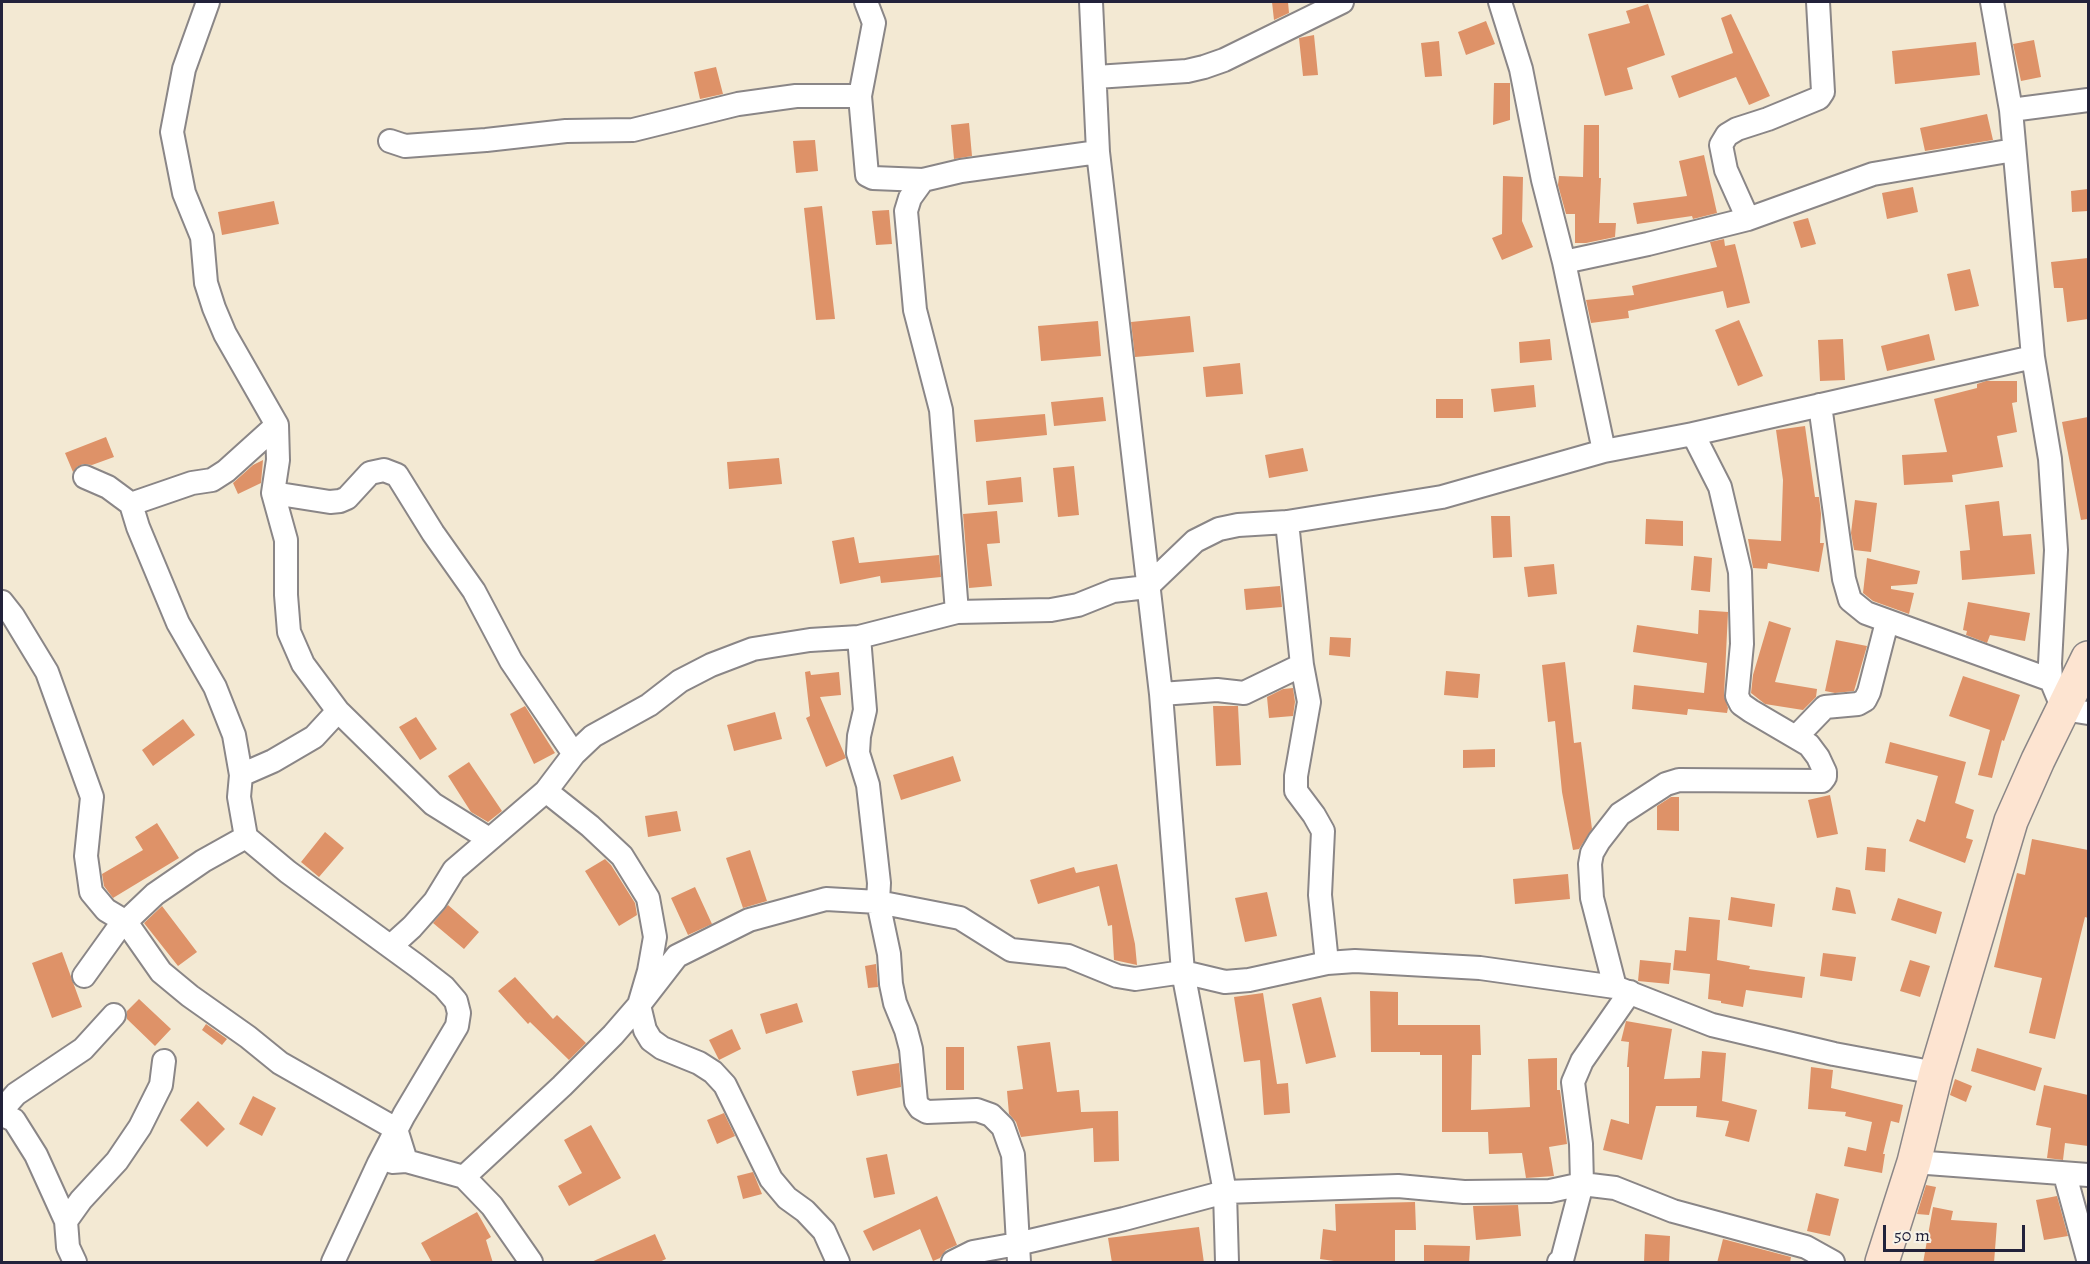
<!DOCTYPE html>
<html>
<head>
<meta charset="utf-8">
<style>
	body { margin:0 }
	#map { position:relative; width:2090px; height:1264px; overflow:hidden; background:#f3e9d3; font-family:Alegreya,serif }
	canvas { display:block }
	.frame { position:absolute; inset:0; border:3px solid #22223b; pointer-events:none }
	.scale { position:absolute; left:1883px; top:1225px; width:142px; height:27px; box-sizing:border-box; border:3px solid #22223b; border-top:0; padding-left:8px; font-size:18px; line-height:21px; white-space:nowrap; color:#22223b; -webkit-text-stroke:4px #f7f3e8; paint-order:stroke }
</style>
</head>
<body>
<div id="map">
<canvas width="2090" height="1264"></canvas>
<div class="frame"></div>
<div class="scale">50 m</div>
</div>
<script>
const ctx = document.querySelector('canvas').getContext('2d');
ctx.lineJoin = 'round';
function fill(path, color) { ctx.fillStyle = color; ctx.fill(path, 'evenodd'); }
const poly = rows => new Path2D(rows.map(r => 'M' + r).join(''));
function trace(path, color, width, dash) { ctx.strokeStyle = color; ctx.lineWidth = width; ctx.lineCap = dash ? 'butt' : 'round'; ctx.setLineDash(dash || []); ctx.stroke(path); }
fill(poly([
	[1272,2,1288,2,1289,13,1274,20],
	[1648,4,1665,55,1627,68,1633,89,1605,96,1588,34,1630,23,1626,11],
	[1731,14,1770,96,1749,105,1736,77,1679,98,1671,76,1733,53,1721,18],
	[1486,21,1495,44,1466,55,1458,32],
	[1314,35,1318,75,1303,76,1299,38],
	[2034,40,2041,77,2021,81,2013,44],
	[1439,41,1442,76,1425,77,1421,43],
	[1976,42,1980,75,1895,84,1892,51],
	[716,67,723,94,700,99,694,72],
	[1494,83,1510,83,1510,120,1493,125],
	[1987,114,1993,140,1925,151,1920,128],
	[969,123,972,156,954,159,951,125],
	[1584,125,1599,125,1599,178,1601,178,1599,223,1616,223,1615,237,1586,243,1575,243,1575,214,1566,214,1558,185,1559,176,1583,177],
	[815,140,818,171,796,173,793,141],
	[1704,155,1717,213,1693,219,1692,216,1637,224,1633,203,1687,196,1679,161],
	[1503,176,1523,177,1522,221,1533,247,1502,260,1492,238,1502,234],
	[1913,187,1918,212,1887,219,1882,193],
	[2088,189,2088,211,2072,212,2071,191],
	[274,201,279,224,222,235,218,212],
	[822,206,835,319,816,320,804,208],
	[889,210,892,244,876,245,872,211],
	[1808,218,1816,244,1801,248,1793,222],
	[1724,239,1725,246,1735,244,1750,303,1727,308,1723,291,1628,311,1629,318,1591,323,1586,300,1634,295,1632,286,1717,267,1710,242],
	[2088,258,2088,319,2067,322,2063,288,2054,288,2051,262],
	[1970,269,1979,306,1955,311,1947,274],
	[1190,316,1194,352,1135,357,1131,322],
	[1739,320,1763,376,1738,386,1715,330],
	[1098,321,1101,356,1041,361,1038,326],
	[1929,334,1935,360,1887,371,1881,346],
	[1550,339,1552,360,1520,363,1519,342],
	[1843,339,1845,380,1820,381,1818,340],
	[1240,363,1243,394,1206,397,1203,367],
	[1986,381,2017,381,2017,402,2012,403,2017,432,1997,436,2003,467,1952,475,1953,482,1904,485,1902,455,1947,452,1934,399,1977,388,1977,384],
	[1534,385,1536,407,1494,412,1491,389],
	[1103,397,1106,421,1054,426,1051,402],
	[1436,399,1463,399,1463,418,1436,418],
	[1045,414,1047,435,976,442,974,420],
	[2088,417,2088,519,2081,520,2062,422],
	[1805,426,1815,497,1819,497,1821,514,1820,543,1824,543,1819,572,1768,563,1767,569,1753,568,1748,539,1781,541,1783,480,1776,430],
	[106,437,114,457,92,465,83,464,77,467,73,472,65,453],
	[1303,448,1308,471,1269,478,1265,455],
	[779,458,782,484,729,489,727,462],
	[263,460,261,483,238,494,233,483,253,465],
	[1074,466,1079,515,1058,517,1053,468],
	[1021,477,1023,502,988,505,986,481],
	[1855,500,1877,503,1871,552,1854,550,1851,533],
	[1999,501,2003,536,2031,534,2035,574,1962,580,1960,551,1970,550,1965,505],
	[997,511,1000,543,987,544,992,586,969,588,963,514],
	[1491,516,1510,516,1512,557,1493,558],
	[1646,519,1683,521,1683,546,1645,544],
	[854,537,859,563,939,555,941,577,881,583,880,576,840,584,832,541],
	[1694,556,1712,558,1710,592,1691,590],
	[1867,558,1920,571,1917,584,1891,586,1891,589,1914,593,1909,614,1873,601,1863,593],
	[1554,564,1557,594,1528,597,1524,567],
	[1280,586,1282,607,1246,610,1244,589],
	[1968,602,2030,613,2025,641,1990,635,1987,643,1966,635,1967,631,1963,630],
	[1699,610,1728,612,1724,695,1728,708,1727,713,1688,709,1687,715,1632,709,1634,685,1704,693,1707,663,1633,652,1637,625,1698,634],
	[1769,621,1791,628,1775,682,1817,689,1816,697,1803,710,1765,704,1751,693,1753,675],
	[1330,637,1351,638,1350,657,1329,655],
	[1836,640,1867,646,1854,691,1835,693,1825,691],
	[1565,662,1574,743,1581,742,1592,829,1579,849,1573,850,1562,792,1555,721,1548,722,1542,665],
	[810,671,811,675,839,672,841,695,820,697,846,758,826,767,806,718,810,716,805,672],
	[1446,671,1480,674,1478,698,1444,695],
	[1963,676,2020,695,2004,741,2002,740,1992,778,1978,775,1990,730,1949,716],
	[1293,688,1295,702,1293,716,1269,718,1267,697,1283,689],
	[525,706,555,753,534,764,510,714],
	[1213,706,1238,706,1241,765,1216,766],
	[775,712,782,739,734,751,727,725],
	[416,717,437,749,420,760,399,727],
	[183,719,195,735,153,766,142,750],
	[1890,742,1966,762,1955,803,1974,810,1966,838,1973,840,1965,863,1909,841,1917,819,1925,822,1938,776,1885,763],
	[1495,749,1495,767,1463,768,1463,750],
	[953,756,961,781,901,800,893,775],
	[469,762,502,811,488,822,471,812,448,776],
	[1830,795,1838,834,1817,838,1808,800],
	[1671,797,1679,797,1679,831,1657,830,1657,806],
	[677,811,681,831,648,837,645,816],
	[157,823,179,858,113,898,104,886,102,874,143,850,135,837],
	[325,832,344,848,319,877,301,862],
	[2032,839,2088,850,2088,918,2085,917,2055,1039,2029,1033,2042,978,1994,967,2017,873,2025,875],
	[1867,847,1886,849,1885,872,1865,870],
	[750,850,767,901,743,908,726,858],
	[605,859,611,865,635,903,637,915,619,926,585,871],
	[1117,864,1135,944,1137,965,1114,960,1112,925,1108,926,1099,886,1038,904,1030,880,1074,867,1076,873],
	[1568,874,1570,899,1515,904,1513,879],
	[695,887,712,924,688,935,671,898],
	[1836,887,1850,890,1856,914,1832,910],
	[1267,892,1277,936,1245,942,1235,898],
	[1731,897,1775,904,1772,927,1728,920],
	[1898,898,1942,912,1936,934,1891,920],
	[448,905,479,932,464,949,433,923],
	[162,906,197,952,178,966,144,923],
	[1689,917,1720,920,1717,960,1750,966,1749,969,1805,977,1802,998,1746,990,1743,1007,1721,1003,1721,1001,1708,999,1710,974,1673,970,1675,950,1686,951],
	[62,952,82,1007,52,1018,32,963],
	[1823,953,1856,957,1852,981,1820,976],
	[1640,960,1671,963,1669,984,1638,981],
	[1910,960,1930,966,1920,997,1900,991],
	[876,964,878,987,868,988,865,966],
	[515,977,553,1019,557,1015,586,1043,569,1060,530,1022,528,1024,498,991],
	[1370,991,1398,992,1398,1025,1480,1025,1481,1055,1472,1055,1471,1110,1530,1107,1528,1059,1557,1058,1557,1090,1560,1090,1567,1144,1549,1147,1554,1176,1526,1178,1522,1153,1489,1154,1488,1132,1442,1132,1442,1055,1420,1055,1420,1052,1371,1052],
	[1263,993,1277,1084,1288,1083,1290,1113,1264,1115,1260,1060,1244,1062,1234,997],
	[1321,997,1336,1057,1306,1064,1292,1004],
	[139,999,171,1029,155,1046,127,1019,127,1011],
	[797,1003,803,1022,766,1034,760,1014],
	[1626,1021,1672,1029,1664,1079,1700,1078,1702,1051,1726,1053,1722,1101,1757,1110,1749,1142,1725,1136,1729,1121,1696,1117,1697,1106,1656,1106,1642,1160,1603,1150,1611,1119,1629,1124,1629,1067,1627,1067,1629,1042,1621,1041],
	[206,1024,227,1039,222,1045,202,1030],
	[732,1029,741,1049,719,1060,709,1040],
	[1050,1042,1057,1092,1079,1090,1081,1112,1118,1111,1119,1161,1094,1162,1093,1128,1021,1137,1016,1122,1009,1114,1007,1091,1023,1089,1017,1046],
	[946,1047,964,1047,964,1090,946,1090],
	[1977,1048,2042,1068,2035,1091,1971,1071],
	[899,1063,901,1087,857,1096,852,1071],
	[1811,1067,1833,1070,1831,1088,1903,1105,1899,1123,1891,1121,1883,1154,1885,1154,1882,1173,1844,1166,1848,1147,1866,1151,1872,1122,1845,1116,1846,1112,1808,1109],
	[1955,1079,1972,1086,1966,1102,1950,1095],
	[2044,1085,2088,1095,2088,1146,2065,1143,2063,1160,2047,1158,2051,1128,2036,1125],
	[253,1096,276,1108,262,1136,239,1124],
	[198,1101,225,1129,207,1147,180,1120],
	[724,1113,735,1136,717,1144,707,1120],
	[591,1125,621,1178,569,1206,558,1186,582,1173,564,1140],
	[887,1154,895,1194,874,1198,866,1158],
	[753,1172,762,1194,743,1199,737,1176],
	[1926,1185,1936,1187,1929,1215,1917,1214],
	[1816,1193,1839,1199,1830,1236,1807,1231],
	[937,1196,957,1245,946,1250,940,1258,933,1261,920,1229,873,1251,863,1231],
	[2057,1196,2068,1236,2044,1240,2036,1200],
	[1415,1202,1416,1230,1395,1230,1395,1261,1348,1263,1320,1259,1323,1229,1336,1231,1335,1204],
	[1518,1205,1521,1236,1476,1240,1473,1206],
	[1933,1207,1953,1211,1951,1220,1997,1223,1994,1263,1923,1263],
	[477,1212,491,1237,486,1240,493,1263,432,1263,421,1243],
	[1199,1227,1204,1263,1112,1263,1108,1238],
	[655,1234,666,1259,657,1263,589,1263],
	[1645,1234,1670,1236,1669,1263,1644,1263],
	[1723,1239,1791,1257,1790,1263,1717,1263],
	[1424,1245,1470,1246,1469,1263,1424,1263]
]), '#de9268');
const street = poly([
	[208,2,184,69,172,132,184,193,202,237,206,283,214,308,225,334,277,425,278,460,273,493,286,540,286,595,289,632,303,664,338,711,433,804,489,839],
	[866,2,874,23,860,96,867,175,873,178,923,180,910,198,906,211,915,310,941,410,957,612],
	[1091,2,1098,152,1161,694,1183,972,1225,1192,1227,1262],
	[1500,2,1521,69,1543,180,1564,262,1604,451],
	[1992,2,2011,110,2033,357,2050,459,2056,550,2050,664,2051,680,2063,709,2088,713],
	[1096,77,1187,71,1204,67,1224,60,1342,2],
	[2011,110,2088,100],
	[390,141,405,146,486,140,566,131,633,130,738,104,796,96,860,96],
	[923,180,961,171,1098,152],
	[1748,219,1726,170,1721,145,1727,135,1737,129,1768,119,1819,98,1823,92,1818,2],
	[1564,262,1648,244,1748,219,1873,174,2014,150],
	[1820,405,1844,579,1850,600,1866,613,2051,680],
	[85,477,108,487,131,504,138,527,178,623,215,687,234,735,241,775,239,797,246,837,288,872,417,966,444,987,456,1001,459,1013,457,1026,404,1115,379,1163,333,1262],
	[273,493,330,502,340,501,347,498,370,473,384,470,397,475,433,533,474,591,511,661,574,754],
	[131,504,192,483,212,480,226,471,277,425],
	[1287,522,1302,665,1309,702,1296,776,1296,791,1314,815,1323,831,1320,895,1327,963],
	[2,602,13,616,47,672,92,797,86,856,91,892,106,910,126,922,161,972,190,996,248,1037,280,1063,396,1129,406,1161],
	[859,637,865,710,859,736,858,753,868,785,879,883,878,902,889,954,891,984,895,1003,906,1030,911,1049,916,1102,920,1108,927,1112,977,1110,991,1115,1003,1127,1013,1155,1019,1262],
	[1161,694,1217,690,1244,693,1302,665],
	[1796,737,1825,707,1858,704,1865,700,1869,692,1887,622],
	[241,775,273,761,314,737,338,711],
	[546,791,590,826,622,856,648,898,655,937,649,971,639,1005,645,1030,651,1040,662,1048,699,1063,713,1072,725,1085,771,1179,787,1198,805,1211,824,1231,838,1262],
	[391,946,412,927,435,901,454,870,546,791,574,754,593,736,649,705,680,681,711,665,753,649,810,640,859,637,957,612,1051,610,1078,605,1113,591,1147,587,1195,541,1219,529,1238,525,1287,522,1442,497,1604,451,1693,434,2033,357],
	[84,976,117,930,155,894,203,861,246,837],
	[1615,987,1592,898,1590,864,1592,853,1599,841,1620,814,1666,784,1679,780,1822,781,1825,777,1825,772,1818,757,1809,745,1751,711,1741,704,1737,696,1742,644,1740,572,1720,487,1693,434],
	[2,1110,16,1094,83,1049,114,1015],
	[2,1115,14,1120,36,1155,66,1221,68,1247,75,1262],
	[392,1162,406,1161,464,1177,492,1206,531,1262],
	[1914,1162,2088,1175],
	[2065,1175,2088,1259],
	[464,1177,562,1086,613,1035,639,1005,677,956,749,920,826,899,878,902,960,918,1011,950,1068,956,1117,976,1135,979,1183,972,1225,982,1249,980,1327,963,1355,961,1480,968,1615,987,1712,1025,1834,1054,1936,1073],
	[66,1221,81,1200,117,1161,140,1127,161,1085,164,1061],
	[953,1262,973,1252,1017,1244,1124,1219,1225,1192,1398,1186,1464,1192,1550,1191,1582,1184,1615,1188,1673,1211,1806,1247,1833,1262],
	[1559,1262,1562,1260,1582,1184,1581,1144,1573,1082,1582,1061,1630,992]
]);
const secondary = poly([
	[1882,1262,1914,1162,1936,1073,2011,821,2038,760,2088,658]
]);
trace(street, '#8a8687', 26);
trace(secondary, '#8a8687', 36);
trace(street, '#fff', 22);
trace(secondary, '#fde4d1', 33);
</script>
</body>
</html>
